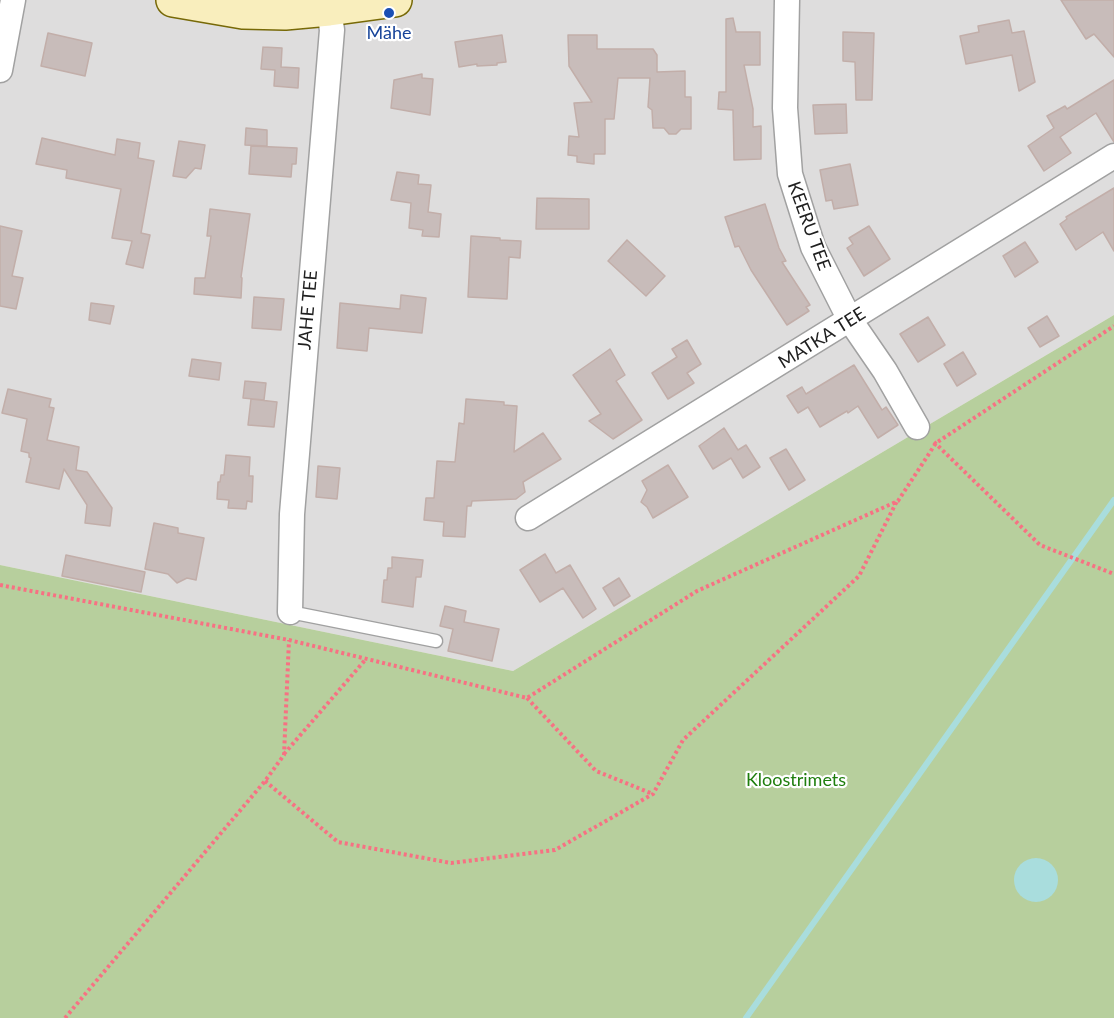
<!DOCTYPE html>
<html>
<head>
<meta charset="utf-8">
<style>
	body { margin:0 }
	canvas { display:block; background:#f0ebe7 }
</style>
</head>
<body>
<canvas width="1114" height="1018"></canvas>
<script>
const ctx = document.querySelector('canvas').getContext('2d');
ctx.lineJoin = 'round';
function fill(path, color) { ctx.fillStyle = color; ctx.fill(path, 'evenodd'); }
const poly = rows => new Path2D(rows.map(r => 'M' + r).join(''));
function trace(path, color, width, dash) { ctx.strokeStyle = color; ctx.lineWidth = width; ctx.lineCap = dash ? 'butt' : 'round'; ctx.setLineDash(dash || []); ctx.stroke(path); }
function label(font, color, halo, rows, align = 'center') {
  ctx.font = font + ' Lato,sans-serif'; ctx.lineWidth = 4.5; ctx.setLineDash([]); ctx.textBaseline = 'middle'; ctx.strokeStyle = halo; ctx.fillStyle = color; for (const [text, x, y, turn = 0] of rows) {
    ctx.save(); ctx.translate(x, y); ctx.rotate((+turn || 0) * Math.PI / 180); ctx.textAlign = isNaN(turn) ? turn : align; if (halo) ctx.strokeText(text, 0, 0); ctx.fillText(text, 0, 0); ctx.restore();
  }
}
fill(poly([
	[0,0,1114,0,1114,315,513,671,0,565]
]), '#dedddd');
fill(poly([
	[1114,315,1114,1018,0,1018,0,565,513,671]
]), '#b7cf9d');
fill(poly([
	'1014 880a22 22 0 1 1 44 0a22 22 0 1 1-44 0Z'
]), '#a9dddd');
trace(poly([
	[746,1018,1114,500]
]), '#a9dddd', 6);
const building = poly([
	[1061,0,1114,0,1114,57,1094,34,1086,39,1061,0],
	[733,18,736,32,760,32,760,65,744,65,753,109,753,127,761,126,761,159,734,160,733,110,718,109,719,92,726,92,726,19,733,18],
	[1009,20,1012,33,1024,31,1035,82,1019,91,1012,55,966,64,960,36,979,32,978,26,1009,20],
	[843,32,874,33,872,100,856,100,855,62,843,61,843,32],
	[48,33,92,43,85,76,41,66,48,33],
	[502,35,506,62,497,63,497,65,477,66,477,64,459,67,455,42,502,35],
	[568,35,597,35,597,49,653,49,657,55,657,72,685,71,685,97,691,97,691,129,681,129,676,134,669,134,664,128,653,128,652,110,648,107,650,78,618,78,614,119,605,119,605,154,594,154,594,164,577,162,577,156,568,155,569,136,579,137,574,103,592,102,569,66,568,35],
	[263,47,282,48,281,67,299,68,298,88,274,86,275,70,261,69,263,47],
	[422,74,422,78,433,79,430,115,391,108,394,80,422,74],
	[1114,80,1114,142,1096,113,1060,137,1071,153,1044,171,1028,146,1054,128,1047,116,1065,106,1067,109,1114,80],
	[846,104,847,133,815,134,813,105,846,104],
	[246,128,267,130,267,146,245,145,246,128],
	[42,138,115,155,117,139,140,143,138,158,154,161,141,233,150,235,143,268,126,264,132,241,112,238,121,189,66,178,67,170,36,164,42,138],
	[179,141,205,145,201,169,195,168,186,178,173,176,179,141],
	[251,146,297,148,296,164,292,164,291,177,249,174,251,146],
	[850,164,858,205,834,209,832,200,826,201,820,170,850,164],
	[397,172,419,175,418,184,431,185,428,212,441,214,439,237,422,236,423,230,409,228,411,203,391,200,397,172],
	[1114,188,1114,251,1103,232,1076,250,1060,224,1067,219,1066,217,1114,188],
	[537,198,589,199,589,229,536,229,537,198],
	[765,204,779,248,786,261,782,262,810,305,806,307,809,311,787,325,751,270,739,246,735,247,725,217,765,204],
	[210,209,250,214,241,277,242,278,241,298,194,294,195,278,205,278,211,236,207,236,210,209],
	[0,226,22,231,12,276,23,278,16,309,0,306,0,226],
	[869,226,890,259,864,276,847,248,853,244,849,238,869,226],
	[471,236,500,238,500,240,521,241,520,258,509,257,507,299,468,297,471,236],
	[627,240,665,276,646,296,608,261,627,240],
	[1025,242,1038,262,1015,277,1003,256,1025,242],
	[401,295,426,298,422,333,369,328,367,351,337,348,340,303,400,309,401,295],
	[254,297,284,299,281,330,252,328,254,297],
	[91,303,114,306,110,324,89,320,91,303],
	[1047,316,1059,336,1040,347,1028,328,1047,316],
	[928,317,945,345,918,362,900,334,928,317],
	[687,340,701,364,687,373,694,383,668,399,652,373,677,357,672,349,687,340],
	[610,349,625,375,616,381,642,420,613,439,589,421,601,414,573,375,610,349],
	[963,352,976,374,957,386,944,364,963,352],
	[192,359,221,363,219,380,189,376,192,359],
	[854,365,882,410,886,407,898,425,878,438,858,406,848,413,847,411,820,427,808,407,798,413,787,396,802,387,806,394,854,365],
	[245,381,266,383,264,400,243,398,245,381],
	[8,389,51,399,49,407,54,408,47,440,79,447,76,470,87,472,112,508,110,526,85,523,87,505,64,469,59,489,26,482,31,458,29,457,29,453,21,451,27,419,2,413,8,389],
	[251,399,277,402,274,427,248,425,251,399],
	[466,399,504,402,504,405,517,406,514,452,543,433,561,459,523,482,525,492,516,499,472,501,471,506,467,506,465,537,443,536,444,522,424,520,426,498,434,498,437,461,455,462,459,423,464,424,466,399],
	[724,428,738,450,746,445,760,467,743,478,731,458,713,469,699,446,724,428],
	[786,449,805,480,789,490,770,458,786,449],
	[226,455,250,457,249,476,253,476,252,502,247,501,246,509,228,508,229,500,217,499,218,482,220,482,221,475,224,475,226,455],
	[668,465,688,497,653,518,647,507,641,502,647,490,642,481,668,465],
	[318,466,340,468,337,499,316,497,318,466],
	[154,523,178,528,178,533,204,538,196,580,187,578,177,583,168,574,145,569,154,523],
	[545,554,556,573,570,565,596,609,583,618,563,588,540,602,520,570,545,554],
	[66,555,145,572,141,592,62,576,66,555],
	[392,557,423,560,421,577,416,577,413,607,382,602,384,580,387,580,388,568,392,568,392,557],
	[619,578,630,596,614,606,603,588,619,578],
	[445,606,466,611,464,622,499,629,492,661,448,651,453,629,440,626,445,606]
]);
fill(building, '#c8bcba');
trace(building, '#c2aea9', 1.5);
const service = poly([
	[290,612,436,641]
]);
const minor = poly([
	[787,0,785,108,790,174,813,247,850,320,885,371,917,427],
	[0,70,13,0],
	[528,518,1114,156],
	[290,612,292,514,332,30,329,9]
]);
const secondary = poly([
	[173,0,243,12,285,13,329,9,395,0]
]);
trace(service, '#a1a1a1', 15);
trace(minor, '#a1a1a1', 27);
trace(secondary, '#776907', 36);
trace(poly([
	[934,442,1040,545,1114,574],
	[0,585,289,640,527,698,697,591,898,501,936,443,1114,326],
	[527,698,596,771,653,794],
	[284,754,366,659],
	[265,781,338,842,451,863,555,850,653,794,683,740,859,576,897,501],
	[65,1018,265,781,284,755,289,640]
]), '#f77183', 4, [3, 3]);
trace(service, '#fff', 12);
trace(minor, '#fff', 24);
trace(secondary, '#f9eebd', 33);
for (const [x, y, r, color] of [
	[389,13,6,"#1a4fb4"]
]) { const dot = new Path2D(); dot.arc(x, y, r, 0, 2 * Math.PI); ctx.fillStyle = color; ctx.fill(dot); trace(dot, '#fff', 2); }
label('18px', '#164399', '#fff', [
	["Mähe",389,33]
]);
label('18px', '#202020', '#fff', [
	["KEERU TEE",809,226,70],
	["JAHE TEE",308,310,-85],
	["MATKA TEE",822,338,-32]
]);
label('18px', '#1f7e0e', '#fff', [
	["Kloostrimets",796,780]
]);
</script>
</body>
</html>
